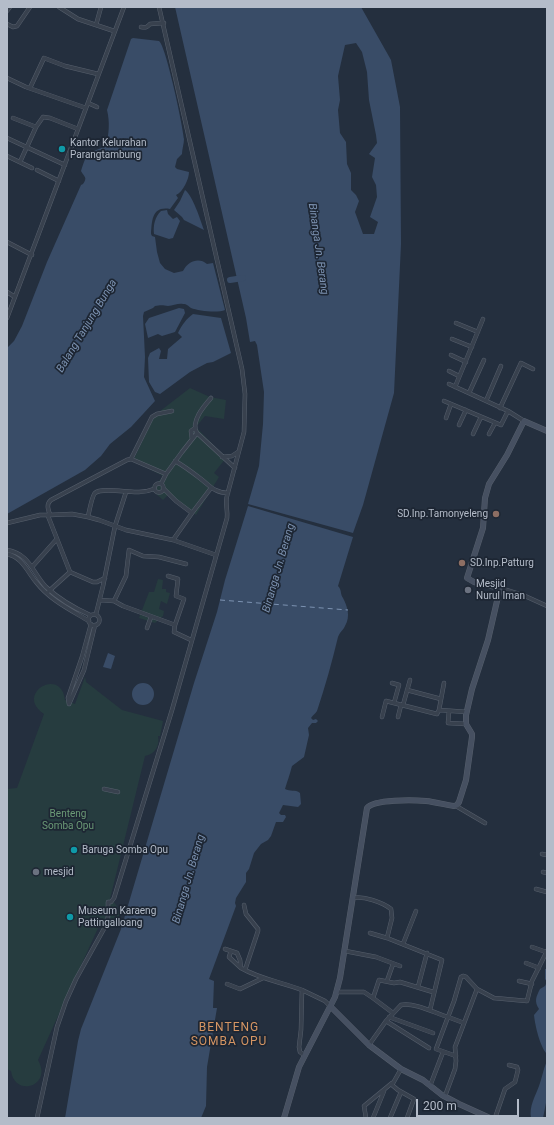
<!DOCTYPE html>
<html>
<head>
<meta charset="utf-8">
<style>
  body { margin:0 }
  #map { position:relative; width:554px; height:1125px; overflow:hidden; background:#242f3e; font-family:Roboto,sans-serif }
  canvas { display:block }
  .frame { position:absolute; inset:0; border:8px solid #b4bcc9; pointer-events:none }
  .scale { position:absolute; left:416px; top:1099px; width:103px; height:18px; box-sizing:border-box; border:2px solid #b4bcc9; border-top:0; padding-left:5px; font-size:12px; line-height:14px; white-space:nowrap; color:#b4bcc9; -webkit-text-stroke:3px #1d2633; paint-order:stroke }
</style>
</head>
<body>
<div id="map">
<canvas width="554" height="1125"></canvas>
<div class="frame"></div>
<div class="scale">200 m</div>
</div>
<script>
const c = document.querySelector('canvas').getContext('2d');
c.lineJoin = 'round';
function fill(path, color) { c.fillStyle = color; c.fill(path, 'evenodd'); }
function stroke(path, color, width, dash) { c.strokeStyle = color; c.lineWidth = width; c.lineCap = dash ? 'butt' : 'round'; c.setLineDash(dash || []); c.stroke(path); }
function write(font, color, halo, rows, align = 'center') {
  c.font = font + ' Roboto,sans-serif'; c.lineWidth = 3.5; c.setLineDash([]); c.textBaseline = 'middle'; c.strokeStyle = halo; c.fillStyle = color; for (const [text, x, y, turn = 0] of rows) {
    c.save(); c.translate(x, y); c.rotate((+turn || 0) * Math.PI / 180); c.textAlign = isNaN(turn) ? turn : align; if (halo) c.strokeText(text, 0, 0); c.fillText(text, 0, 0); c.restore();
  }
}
fill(new Path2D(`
  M190,388L210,397L226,400L224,419L205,416L196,427L226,458L214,473L219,477L196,515L169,494L163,500L154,492L152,486L158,482L163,476L133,461L155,415Z
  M158,579L163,580L162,589H166V592L170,593L167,604L161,601L159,609L164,611L163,616L155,623L139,618L149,592H154Z
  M85,677L86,682L122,710L163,721L160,736H158C160,746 155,754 145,756L110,899C127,911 119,932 98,928L38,1060C53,1086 15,1098 11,1071L7,1069V789L17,788L44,714C14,694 61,666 65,700L75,704Z`), '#263c3f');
fill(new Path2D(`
  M175,7H361L391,60L400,107L401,244L394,393L363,505L353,533L248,504L259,466L263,424L264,392L257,345L255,341L250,342L246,318ZM356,43L362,52L367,72L369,100L376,135L377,143L369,154L375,158L372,177L376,185L377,197L370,217L378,222L374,234H363L355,212L359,201L356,195L351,190V173L347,164L346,142L340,133L338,110L340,100L338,76L345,45Z
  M133,38L159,41C166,46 183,126 184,139C184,144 182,149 182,154L177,159L175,167L177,169L189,172C189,179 183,192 176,195L178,198L170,209C152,206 152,220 151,234L152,236L155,237L157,252L160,263L165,269L174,273L183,271C188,261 199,257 207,264L213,263L225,310C218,313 198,311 191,308C188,306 187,304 183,304C178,303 173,306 168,306C163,305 160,305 155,306L153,308L144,312L143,316L145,357L144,377L155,401L131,427L110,444L101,456L85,470L7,514V348L14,341L22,326L47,262L81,185L83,184C88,177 84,177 81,171C88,149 88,154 106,146C109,134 110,122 107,110L131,39Z
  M185,190C193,196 200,219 204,230L184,220L182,217L174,210L180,201Z
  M167,210L168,214L173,219L177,217L180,221L173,238L169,239L154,234C153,225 155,217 161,211Z
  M179,308L184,309L185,313L175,332L162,336L158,334L148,338L145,324L149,318Z
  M193,314L221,318L231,353L213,362L207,363L190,372L160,394L155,392L149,382L148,358L150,353L159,348L161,351L159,359H167L168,349L182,337L178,333C182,325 186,319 193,314Z
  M248,506L353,537L338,586C342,590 340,594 343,598C347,606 351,616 345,626C343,631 341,630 338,637C332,662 325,687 317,711C315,714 313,715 311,718L313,720L316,719L318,721L316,723H312L308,728L309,735L304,757L292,766C290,774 287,782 285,789C290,792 295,789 300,793L301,804L298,807L283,805L279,813L281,815H285L286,817L283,822H276L271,836L268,840L261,844L254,853L249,869L246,873V882L236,898L235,903L236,906L209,979L214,981L213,1008H217L207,1067L206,1106L201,1118H65L78,1041L81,1029L121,929L194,683L217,612L225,580Z
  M108,653L115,656L111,669L103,667Z
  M132 694a11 11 0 1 1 22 0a11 11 0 1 1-22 0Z
  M545,969H547V1054C540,1047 535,1025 534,1015L539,1009C534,1001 536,997 540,989L545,986L547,982L545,979Z
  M547,1061V1098L543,1118H531C529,1106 535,1097 539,1086C542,1078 543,1070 547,1061Z`), '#394c67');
stroke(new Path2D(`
  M230,280L243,278`), '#394c67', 6);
stroke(new Path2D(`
  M220,600L348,610`), '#7c92b1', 1, [5, 4]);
const street = new Path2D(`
  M59,7L78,19L114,31
  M7,11L10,7
  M7,24L13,27L17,26L30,7
  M96,25L101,7
  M141,27C147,28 147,27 150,24L164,23
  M7,78L26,87L86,108
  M30,88L44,58L65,66L98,74
  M88,103L97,107
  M13,118L36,127
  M7,138L65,165
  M7,156L32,168
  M20,162L36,127L43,117L50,118L78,129
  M37,170L59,181
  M7,242L32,255
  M7,292L15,297
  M7,318L124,7
  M456,323L478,332
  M452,339L472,347
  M451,355L466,362
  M449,371L459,376
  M449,384L508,411L524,421
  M455,387L483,319
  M469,393L484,360
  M444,401L501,425L508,411
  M486,401L501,366
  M500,408L521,363L533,369
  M446,418L451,404
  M459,425L466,410
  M197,433C190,422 204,406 211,398
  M473,434L481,417
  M489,434L495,423
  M192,439L191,431L195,428
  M222,457L232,456L238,452
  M131,459L152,417L157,414L172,411
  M175,461C184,466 192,472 201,479C210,486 215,493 228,493
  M154.5 488a4.5 4.5 0 1 1 9 0a4.5 4.5 0 1 1-9 0Z
  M161,484L166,474
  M192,513L211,488
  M88,517L99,520L126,530L173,540L192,513L176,501L163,488
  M7,523L40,515H50C48,509 46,504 51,500L127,460L131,459L166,474L182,452L197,433L235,468
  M173,540L216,555
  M7,550C30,554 32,572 46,587C59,599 74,608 90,615
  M7,554C22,557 27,571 36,582C50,600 69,609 89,621
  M32,567L56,540
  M168,576L178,579L176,596L184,599L175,625
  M105,578L97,582H93L70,572L48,516L50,515L72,514L88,517C89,512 92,496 95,493C102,487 129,493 139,492C144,492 149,491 154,489
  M500,588L525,596L547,606
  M49,591L70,572
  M100,600L114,601L123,606L175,625L174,632L191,640
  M114,601L126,576L129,550L143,556L159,557L186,564
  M96,614L103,586L115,526L126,492
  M88.5 620a5.5 5.5 0 1 1 11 0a5.5 5.5 0 1 1-11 0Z
  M147,628L151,617
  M392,683L399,685L394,703
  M407,690L441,699
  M69,704L84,670L95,625
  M69,704L68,698L82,657L91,624
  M403,705L410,680
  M439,710L444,683
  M449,711L448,723L466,724
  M382,717L386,701L437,714L439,710L467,712
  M398,717L401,705
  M104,789L118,792
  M456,806L485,823
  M542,854L547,855
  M543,872L547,873
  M536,889L547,892
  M353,898C364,896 382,902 391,909L392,918L387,938
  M244,905L246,914L258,929V931L245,970
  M370,933L387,938L442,960L430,1010
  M403,944L416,911
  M532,947L546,952
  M225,949L237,953L240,960L241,968C260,979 281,982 302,990L301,1030L299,1047L300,1052L304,1055
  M231,951L229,957L241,968
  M345,951L376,957L400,966
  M526,963L539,968
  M387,981L393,964
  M519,981L532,984
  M227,984L240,989L263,978
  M418,987L427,953
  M477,989L494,998L527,1001L532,981L547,951
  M302,990L325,1001L330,1006
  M337,992H364L373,998
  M393,1013L373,998L379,980L394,983L400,982L433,992
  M389,1017L433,1033
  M386,1021L429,1048
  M369,1045L386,1021L401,1005C414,1002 435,1013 448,1017L454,1001L461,977L463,976L466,977L477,989L455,1047L456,1061L455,1069L445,1096
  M456,1056L436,1049L448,1017L464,1023
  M401,1069L392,1085L398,1090L414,1099L407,1118
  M430,1086L443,1052
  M37,1118L57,1027L66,1001L76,979L105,927L108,917V902H111L114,898L172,710L227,518C228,511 225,504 227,496L244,432L245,394L242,369L159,7
  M366,1118L364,1106L392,1083
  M373,1118L384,1091
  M390,1118L401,1092
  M495,1118L505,1089L515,1082L518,1070L517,1067L509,1065`);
const secondary = new Path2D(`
  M330,1006L369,1045L401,1069L423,1080L442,1095L459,1104L490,1118
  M284,1118L299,1067L335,997L340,978L367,808C374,799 414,800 426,801C436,802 445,805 454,806L457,805L459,802L466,780L472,737V734L466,724V715L472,689L488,640L500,588L474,582L467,578L483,528L485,498L489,484L507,455L524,421L547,431`);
stroke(street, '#565f6c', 4.5);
stroke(secondary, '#565f6c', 6);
stroke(street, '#38414e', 3.5);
stroke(secondary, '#465061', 5);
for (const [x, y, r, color] of [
  [62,149,4,"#0f9aa8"],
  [496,514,4,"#8d6e63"],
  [462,563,4,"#8d6e63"],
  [468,590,4,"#6b7280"],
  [74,850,4,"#0f9aa8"],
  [36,872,4,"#6b7280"],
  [70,917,4,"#0f9aa8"]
]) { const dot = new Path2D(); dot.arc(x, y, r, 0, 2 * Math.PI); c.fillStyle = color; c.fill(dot); stroke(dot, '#1d2633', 1.5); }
write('10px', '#b4bcc9', '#1d2633', [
  ["Kantor Kelurahan",70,143],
  ["Parangtambung",70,155],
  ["SD.Inp.Tamonyeleng",488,514,"right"],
  ["SD.Inp.Patturg",470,563],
  ["Mesjid",476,584],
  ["Nurul Iman",476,596],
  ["Baruga Somba Opu",82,850],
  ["mesjid",44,872],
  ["Museum Karaeng",78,911],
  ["Pattingalloang",78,923]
], 'left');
write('10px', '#6b9a76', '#1d2633', [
  ["Benteng",68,814],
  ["Somba Opu",68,826]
]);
write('italic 11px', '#7c92b1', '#1d2633', [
  ["Binanga Jn. Berang",318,249,82],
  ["Balang Tanjung Bunga",87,326,-59],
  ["Binanga Jn. Berang",279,568,-74],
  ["Binanga Jn. Berang",189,879,-74]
]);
c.letterSpacing = '1px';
write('12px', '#d59563', '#1d2633', [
  ["BENTENG",229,1028],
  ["SOMBA OPU",229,1042]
]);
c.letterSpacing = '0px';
</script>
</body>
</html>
